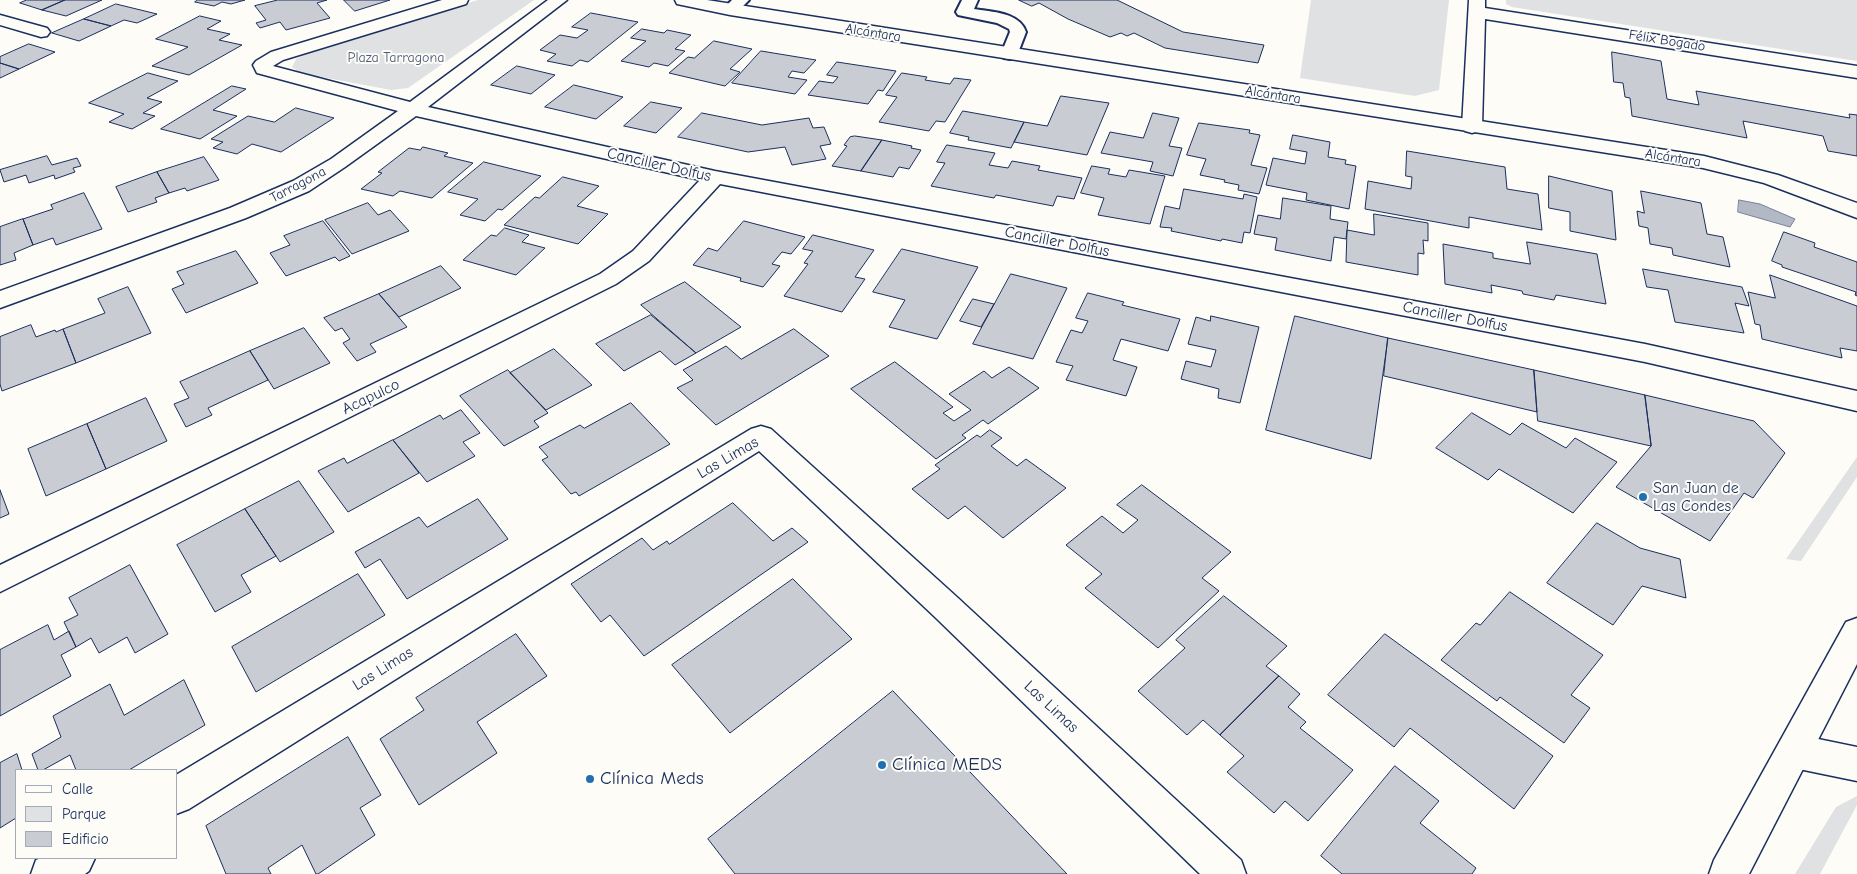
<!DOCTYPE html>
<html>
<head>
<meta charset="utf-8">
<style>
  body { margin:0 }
  #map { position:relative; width:1857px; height:874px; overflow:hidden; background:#fdfcf7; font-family:"Comic Neue",sans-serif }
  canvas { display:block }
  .legend { position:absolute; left:15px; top:769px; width:162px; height:90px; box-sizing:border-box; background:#fdfcf7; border:1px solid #a3aaba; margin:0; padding:6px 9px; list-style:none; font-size:15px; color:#1b2f5e }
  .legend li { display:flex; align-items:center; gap:10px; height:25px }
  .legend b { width:25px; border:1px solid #a3aaba }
</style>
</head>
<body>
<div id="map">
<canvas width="1857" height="874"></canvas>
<ul class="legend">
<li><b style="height:6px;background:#fdfcf7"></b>Calle</li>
<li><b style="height:14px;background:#e0e1e3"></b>Parque</li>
<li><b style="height:14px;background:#c9ccd3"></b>Edificio</li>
</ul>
</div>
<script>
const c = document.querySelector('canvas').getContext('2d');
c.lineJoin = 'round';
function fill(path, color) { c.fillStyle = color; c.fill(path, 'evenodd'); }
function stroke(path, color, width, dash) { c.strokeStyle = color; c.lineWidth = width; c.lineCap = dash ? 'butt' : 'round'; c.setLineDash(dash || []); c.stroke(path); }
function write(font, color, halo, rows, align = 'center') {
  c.font = font + ' "Comic Neue",sans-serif'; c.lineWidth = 4; c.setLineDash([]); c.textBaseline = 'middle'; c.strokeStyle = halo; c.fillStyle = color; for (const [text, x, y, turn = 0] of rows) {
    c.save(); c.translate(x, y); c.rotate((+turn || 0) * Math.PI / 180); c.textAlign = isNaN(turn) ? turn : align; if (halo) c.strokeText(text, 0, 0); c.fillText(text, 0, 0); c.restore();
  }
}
fill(new Path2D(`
  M478,0H534L408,88L391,90L300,73L292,67L296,59L314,50Z
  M1311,0H1449L1439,90L1415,96L1300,78Z
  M1506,0H1857V61L1512,7L1506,4Z
  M1857,457V477L1801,561L1786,559Z
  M1857,796V805L1820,874H1795L1836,807Z`), '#e0e1e3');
const water = new Path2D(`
  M1739,200L1760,204L1795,219L1790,227L1738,212Z`);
fill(water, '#b3b8c5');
stroke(water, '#76819c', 1);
const building = new Path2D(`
  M27,0H65L42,10L20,3Z
  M65,0H102L66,16L42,10Z
  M198,0H245L231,4L222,2L214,6L195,2Z
  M278,0H327L317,3L330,18L286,30L280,22L260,28L256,23L266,20L255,6Z
  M344,0H390L355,11Z
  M1019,0H1117L1183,32L1264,45L1258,63L1165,48L1134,33L1127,36L1121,33L1110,37L1068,19L1039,3L1032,6Z
  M116,4L157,14L137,23L124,20L111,26L84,19Z
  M591,13L638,22L588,62L580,60L572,66L547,61L556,54L540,50L560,35L577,38L588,30L572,27Z
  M200,16L221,21L207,29L230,34L219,40L242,45L189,75L152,66L188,47L156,39Z
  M84,19L111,26L79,41L52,33Z
  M642,29L664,33L667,30L691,35L675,49L685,51L668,66L654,63L649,67L621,61L646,41L631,38Z
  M714,41L752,49L730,69L740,72L725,86L669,73L688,57L694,58Z
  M29,44L55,52L19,69L0,63V57Z
  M761,51L816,60L804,73L792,71L788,77L807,80L795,94L732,83Z
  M1612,52L1661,61L1667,99L1699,105L1696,91L1850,118L1849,114L1857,115V156L1828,151L1823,136L1743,121L1747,138L1632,116L1630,98L1625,97L1623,83L1614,82Z
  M837,62L896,71L883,91L878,90L868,104L808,95L819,81L833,83L838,77L827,75Z
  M0,63L19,69L0,78Z
  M517,66L555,75L531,94L491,85Z
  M148,73L178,81L147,98L162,102L143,113L155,116L132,129L109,122L124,114L89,103Z
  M902,73L927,77L925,80L950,84L954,78L971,80L945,122L936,121L929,131L879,122L897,97L886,95Z
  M574,85L623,97L596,119L545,107Z
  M232,86L246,89L213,110L237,116L200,139L161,129Z
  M1061,96L1109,103L1087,155L1014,142L1024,122L1047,126Z
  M651,102L682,108L656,133L624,126Z
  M296,108L334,118L281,152L252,144L237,154L213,148L223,142L211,139L248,116L274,122Z
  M963,111L1024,122L1011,148L968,140L969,137L950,133Z
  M702,113L762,125L809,118L813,128L824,127L831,144L820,146L826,159L792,165L785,147L748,152L678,137Z
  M1153,113L1179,118L1169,146L1182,148L1173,176L1150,171L1153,162L1101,153L1110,132L1143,138Z
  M1199,123L1250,130L1249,133L1260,135L1251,165L1267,168L1259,194L1238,190L1239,185L1224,182L1225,180L1200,175L1206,159L1187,155Z
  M1293,135L1330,142L1328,157L1346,160L1345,164L1356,166L1349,209L1306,200L1307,193L1266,185L1273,158L1305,164L1307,152L1290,149Z
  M855,136L882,140L861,171L832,166L847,146L844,145L850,137Z
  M882,140L912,146L911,148L921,150L909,169L899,167L893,177L861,171Z
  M947,145L995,153L989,165L1008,168L1012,161L1040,166L1038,170L1082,178L1074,199L1057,196L1053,206L996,195L994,198L931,186L945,163L937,162Z
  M423,147L448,153L444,156L473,163L432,198L400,191L393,196L361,189L382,173L378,172L409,148L420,150Z
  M1407,151L1505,167L1507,189L1538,194L1542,230L1469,217V228L1365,209L1368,181L1411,189L1412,177L1406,176Z
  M47,156L52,165L77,158L81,166L73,168L75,172L55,179L54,175L29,183L26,175L4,182L0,170Z
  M204,157L219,180L187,191L185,188L169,193L157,172Z
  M484,162L541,176L502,210L498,209L485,221L460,215L478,199L448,192Z
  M1092,166L1110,169L1108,174L1126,177L1129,170L1165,176L1150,224L1098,215L1104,198L1081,193Z
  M157,172L169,193L155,198L157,202L128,212L116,187Z
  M1549,176L1612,191L1616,240L1570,231V212L1549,208Z
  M563,177L599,186L577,206L608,214L578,244L504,225L535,197L539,198Z
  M1184,189L1243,199L1244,194L1257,197L1250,233L1244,232L1242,243L1222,239L1221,241L1171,231L1172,228L1160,227L1165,206L1179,209Z
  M1641,191L1701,203L1707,234L1723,237L1730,267L1673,255L1672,248L1650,244L1648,228L1639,226L1637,211L1644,213Z
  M84,193L102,229L56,245L53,238L33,245L23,219L53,209L51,205Z
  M1283,198L1331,206L1330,219L1348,222L1346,239L1334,237L1331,261L1275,250L1277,238L1254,234L1258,215L1280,219Z
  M368,203L378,215L390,210L409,231L352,254L325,220Z
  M1374,214L1428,223V241L1423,240L1424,254L1418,253V275L1346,262L1347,230L1374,235Z
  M23,219L33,245L14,253L16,260L0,265V227Z
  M323,221L350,256L339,261L335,257L286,276L270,253L290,245L284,236Z
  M744,221L805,237L791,254L782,252L772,264L780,266L763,287L740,281L741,278L693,265L708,248L717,251Z
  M505,228L529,235L522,242L545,248L516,275L463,260L491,235L496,236Z
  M1784,232L1815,243L1814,247L1857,262V296L1855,295L1856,292L1782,267V265L1772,261Z
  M813,235L874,250L855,277L865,279L842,312L784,296L808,264L804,263L813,251L803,249Z
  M1527,242L1597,254L1606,304L1556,295L1554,300L1523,294L1522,291L1491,285L1492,293L1445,284L1443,244L1493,253V258L1530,264Z
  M902,249L978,267L937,339L889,327L905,300L873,292Z
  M236,251L258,283L186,313L172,289L184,284L177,272Z
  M441,266L461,288L399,317L379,294Z
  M1643,269L1742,287L1749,306L1735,303L1744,333L1675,322L1668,290L1647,287Z
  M1011,274L1067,288L1033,359L973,344Z
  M1770,275L1857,306V351L1840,348L1842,358L1762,339L1760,325L1755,324L1748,292L1775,298Z
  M685,282L741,327L696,353L641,305Z
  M128,287L151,333L76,363L63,329L105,313L98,299Z
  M1088,293L1124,302L1122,305L1180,319L1168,351L1121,339L1113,360L1137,367L1126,396L1066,380L1073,366L1056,362L1071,330L1082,333L1088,321L1076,318Z
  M379,294L407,327L370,344L376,352L357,361L343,343L350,339L342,328L335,331L324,318Z
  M973,299L994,304L981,327L960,321Z
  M651,315L696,353L675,365L660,351L624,371L596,344Z
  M1211,316L1259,327L1240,403L1218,398L1219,389L1181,379L1186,361L1211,367L1216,350L1188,344L1196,317L1210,321Z
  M1295,316L1388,338L1371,459L1266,430Z
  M31,325L36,337L55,330L56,332L63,329L76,363L2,391L0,384V337Z
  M304,328L330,363L274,389L250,351Z
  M794,329L829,356L716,425L677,388L693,380L683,370L726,346L741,359Z
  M1388,338L1534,370L1537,412L1384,376Z
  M554,349L592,385L546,410L510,373Z
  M250,351L268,380L208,408L212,415L186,427L174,404L189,398L180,382Z
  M895,362L953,407L943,413L954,421L971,410L949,394L984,371L992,378L1009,367L1039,388L988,424L983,420L962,435L966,438L936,459L851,389Z
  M508,370L548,413L534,421L539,427L504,446L460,396Z
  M1534,370L1645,395L1651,446L1538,421Z
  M1645,395L1754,421L1785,453L1753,498L1744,493L1710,541L1616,487L1651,446Z
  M146,398L167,441L106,469L87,424Z
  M631,403L670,444L579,496L576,492L571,494L542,460L548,457L539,447L580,425L584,428Z
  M461,410L480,433L463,442L475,456L427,482L393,440L440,415L443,419Z
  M1472,413L1510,435L1522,423L1566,448L1575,438L1617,462L1573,513L1499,469L1488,480L1436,448Z
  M87,424L106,469L46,496L28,449Z
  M990,430L1002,438L991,446L1017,466L1026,459L1066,488L1003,538L965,506L948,519L912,489L940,469L935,465L977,435L980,437Z
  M393,440L419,473L348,512L318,471L344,458L347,463Z
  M299,481L334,532L280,562L245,509Z
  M1142,485L1231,552L1202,578L1219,591L1158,648L1085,588L1102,574L1066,545L1102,516L1123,533L1138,520L1117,505Z
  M0,490L9,514L0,518Z
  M478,499L508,539L407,599L380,559L365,568L355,552L419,517L427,527Z
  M733,503L773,541L792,528L808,542L644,656L610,615L601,622L571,584L642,538L653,550L667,541L669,544Z
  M245,509L276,556L241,575L251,592L215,612L177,545Z
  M1597,523L1640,548L1680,559L1686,598L1642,586L1613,625L1547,583Z
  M130,565L168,634L135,653L127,637L99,653L91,638L76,647L64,622L78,615L69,598Z
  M358,574L385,615L256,692L232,647Z
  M793,579L852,639L730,733L672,665Z
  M1510,592L1603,655L1571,695L1590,708L1564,743L1500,697L1497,701L1441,660L1476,623L1480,625Z
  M1224,596L1287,646L1266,666L1279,676L1220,735L1203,720L1187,735L1138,691L1185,648L1176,640Z
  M48,625L54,640L69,631L76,647L61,655L71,676L0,716V650Z
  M516,634L547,676L477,722L497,753L419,805L380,739L424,710L416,698Z
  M1385,634L1553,756L1514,809L1410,728L1394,747L1328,695Z
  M1279,676L1300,694L1288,707L1306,722L1300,728L1353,770L1308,821L1285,801L1274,813L1227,772L1244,756L1220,735Z
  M184,680L205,725L129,770H76L70,755L43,770H38L32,754L61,737L53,716L110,684L124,715Z
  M893,691L1067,874H735L708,839Z
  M348,737L381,795L360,808L375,835L318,874H316L302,845L268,868L271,874H226L206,826Z
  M17,754L22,770H16V818L0,828V763Z
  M1395,766L1439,801L1420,823L1476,868L1472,874H1342L1321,856Z`);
fill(building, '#c9ccd3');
stroke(building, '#1b2f5e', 1);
const service = new Path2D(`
  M732,0H749L736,13H724L722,10Z
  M962,0H978L974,9C991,12 1020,12 1026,32L1016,58L1010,59L1004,58L1001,54L1010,32L1009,29L997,23L958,15L956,12Z`);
const minor = new Path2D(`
  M442,0H468L466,4L283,60L273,66L410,102L548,0H567L428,107L715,171L1645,344L1857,391V411L1645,362L720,184L649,261L616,284L0,592V565L600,274L633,251L700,180L416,116L345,167L309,191L246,218L0,308V291L230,208L293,181L331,159L398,111L257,73L253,65L256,61L271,52Z
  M1469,0H1485V8L1857,66V78L1485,19L1482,127L1479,131L1472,133L1465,131L1462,127Z
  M0,15L47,28L50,32L47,36L41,37L0,25Z
  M761,426L771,429L958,598L1241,860L1246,874H1200L936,618L759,451L189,809L176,814V775L751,429Z
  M1794,734L1857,747V781L1794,768L1782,763L1776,751L1782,739Z
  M41,858H95L89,871L85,874H31L36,860Z`);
const tertiary = new Path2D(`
  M675,0H707L1704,156L1778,175L1857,203V218L1764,183L1703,168L730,15L677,4Z`);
const secondary = new Path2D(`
  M1857,618V664L1749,874H1709L1714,860L1846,622Z`);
stroke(service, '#1b2f5e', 4);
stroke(minor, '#1b2f5e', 3);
stroke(tertiary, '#1b2f5e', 3);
stroke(secondary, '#1b2f5e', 3);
fill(service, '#fdfcf7');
fill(minor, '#fdfcf7');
fill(tertiary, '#fdfcf7');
fill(secondary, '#fdfcf7');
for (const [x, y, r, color] of [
  [1643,497,5,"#1f6fb2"],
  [882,765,5,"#1f6fb2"],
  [590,779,5,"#1f6fb2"]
]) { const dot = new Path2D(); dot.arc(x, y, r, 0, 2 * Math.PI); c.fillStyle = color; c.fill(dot); stroke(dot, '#fdfcf7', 2); }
write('14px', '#1b2f5e', '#fdfcf7', [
  ["Alcántara",873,33,9],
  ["Félix Bogado",1667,41,9],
  ["Alcántara",1273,95,9],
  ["Alcántara",1673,158,9],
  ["Tarragona",298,185,-28]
]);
write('14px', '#4c5c7f', '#fdfcf7', [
  ["Plaza Tarragona",396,58]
]);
write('16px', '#1b2f5e', '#fdfcf7', [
  ["Canciller Dolfus",659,165,13],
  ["Canciller Dolfus",1057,242,11],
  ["Canciller Dolfus",1455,317,11],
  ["Acapulco",371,397,-26],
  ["Las Limas",728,458,-30],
  ["Las Limas",383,669,-32],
  ["Las Limas",1051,707,43]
]);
write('16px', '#1b2f5e', '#fdfcf7', [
  ["San Juan de",1653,488],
  ["Las Condes",1653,506]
], 'left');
write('19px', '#1b2f5e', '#fdfcf7', [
  ["Clínica MEDS",892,765],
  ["Clínica Meds",600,779]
], 'left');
</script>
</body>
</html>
